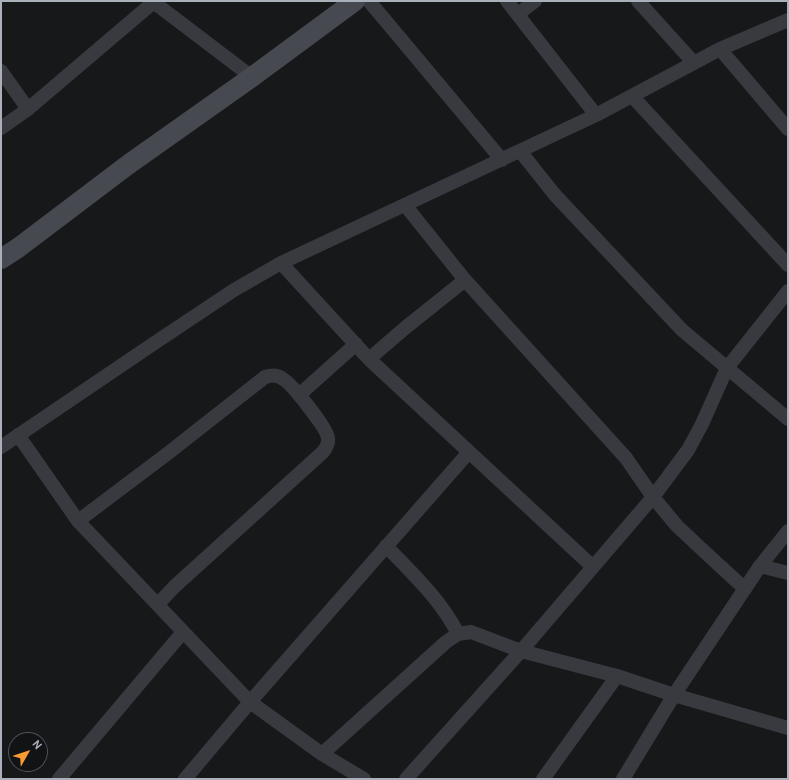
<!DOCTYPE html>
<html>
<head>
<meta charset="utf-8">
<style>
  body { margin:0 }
  #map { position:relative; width:789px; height:780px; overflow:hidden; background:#17181a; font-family:Overpass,sans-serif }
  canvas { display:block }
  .frame { position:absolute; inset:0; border:2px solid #a9b0ba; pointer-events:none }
  .north { position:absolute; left:8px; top:732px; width:40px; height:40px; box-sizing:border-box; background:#121315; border:1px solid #4e5257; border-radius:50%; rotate:51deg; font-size:11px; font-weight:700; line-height:16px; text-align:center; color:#a9b0ba }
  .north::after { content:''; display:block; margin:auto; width:14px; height:18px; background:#f89c31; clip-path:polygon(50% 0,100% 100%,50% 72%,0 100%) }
</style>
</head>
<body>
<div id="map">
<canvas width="789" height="780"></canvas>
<div class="frame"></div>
<div class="north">N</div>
</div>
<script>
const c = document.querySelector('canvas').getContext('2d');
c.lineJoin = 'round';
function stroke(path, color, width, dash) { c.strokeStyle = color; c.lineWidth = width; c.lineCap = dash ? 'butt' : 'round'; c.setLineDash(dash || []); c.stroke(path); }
stroke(new Path2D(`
  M152,1L252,77
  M369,1L436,81L502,160
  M507,1L596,115
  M638,1L694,63
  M518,14L535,1
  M720,49L788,129
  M1,71L28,109
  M632,96L788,265
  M1,128L28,109L155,1
  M520,151L555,195L682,330L788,419
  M405,205L465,280L626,458L653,497L677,526L707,554L745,589
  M281,263L369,359L593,567
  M369,359L405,328L465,280
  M299,395L356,344
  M18,435L78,521L250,702L322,754L364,779
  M1,447L153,344L234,290L281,263L596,115L720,49L788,20
  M78,521L167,454L265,377C271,375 278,375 283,379C292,384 327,428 328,438C329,443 326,448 323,452L174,587L158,604
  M386,546C412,573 441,600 458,634
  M760,566L788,573
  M322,754L446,642L458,634L471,632L521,651L617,676L674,695L788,728
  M59,779L183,632
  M185,779L250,702L469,452
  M406,779L521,651L653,497L688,450L702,424L727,368L788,291
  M543,779L617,676
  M623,779L674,695L760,566L788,531`), '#383a3f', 14);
stroke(new Path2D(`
  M1,259L18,248L129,164L252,77L355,1`), '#46494f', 20);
</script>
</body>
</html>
